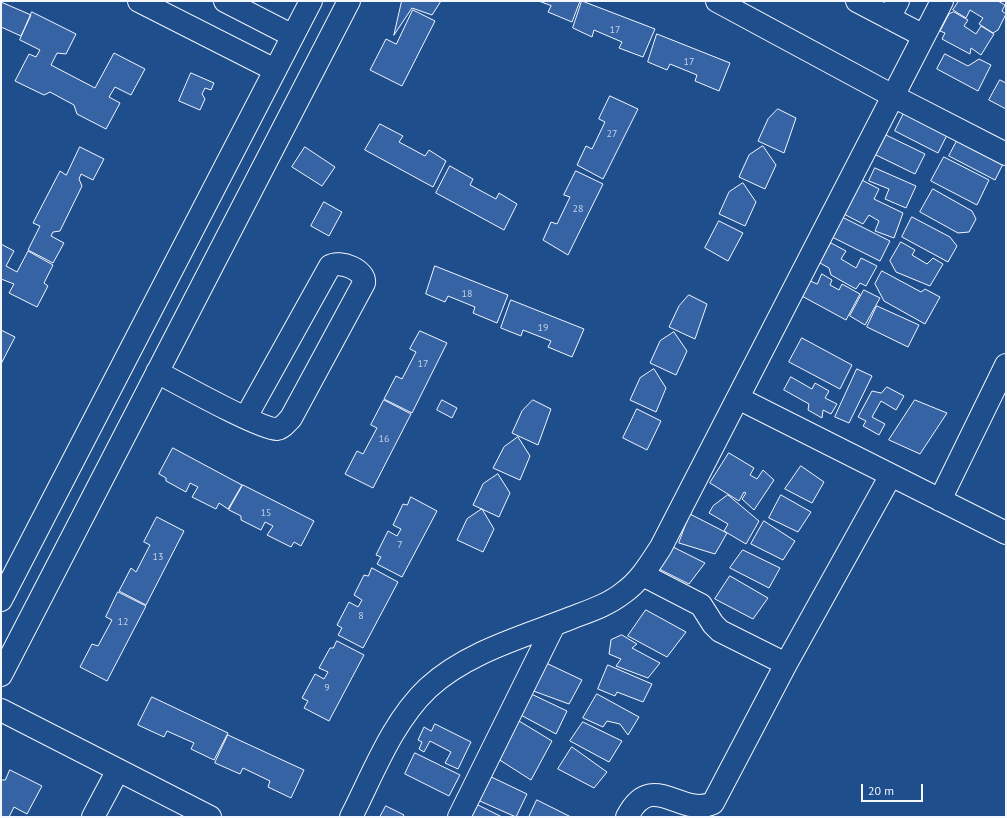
<!DOCTYPE html>
<html>
<head>
<meta charset="utf-8">
<style>
  body { margin:0 }
  #map { position:relative; width:1007px; height:818px; overflow:hidden; background:#1f4e8c; font-family:"PT Sans",sans-serif }
  canvas { display:block }
  .frame { position:absolute; inset:0; border:2px solid #f2f6ff; pointer-events:none }
  .scale { position:absolute; left:861px; top:784px; width:62px; height:18px; box-sizing:border-box; border:2px solid #f2f6ff; border-top:0; padding-left:5px; font-size:12px; line-height:14px; white-space:nowrap; color:#f2f6ff; -webkit-text-stroke:3px #1f4e8c; paint-order:stroke }
</style>
</head>
<body>
<div id="map">
<canvas width="1007" height="818"></canvas>
<div class="frame"></div>
<div class="scale">20 m</div>
</div>
<script>
const c = document.querySelector('canvas').getContext('2d');
c.lineJoin = 'round';
function fill(path, color) { c.fillStyle = color; c.fill(path, 'evenodd'); }
function stroke(path, color, width, dash) { c.strokeStyle = color; c.lineWidth = width; c.lineCap = dash ? 'butt' : 'round'; c.setLineDash(dash || []); c.stroke(path); }
function write(font, color, halo, rows, align = 'center') {
  c.font = font + ' "PT Sans",sans-serif'; c.lineWidth = 3; c.setLineDash([]); c.textBaseline = 'middle'; c.strokeStyle = halo; c.fillStyle = color; for (const [text, x, y, turn = 0] of rows) {
    c.save(); c.translate(x, y); c.rotate((+turn || 0) * Math.PI / 180); c.textAlign = isNaN(turn) ? turn : align; if (halo) c.strokeText(text, 0, 0); c.fillText(text, 0, 0); c.restore();
  }
}
const building = new Path2D(`
  M402,1H441L432,15L412,8L394,35Z
  M539,1H580L572,22L548,12L551,6Z
  M582,1L655,29L643,57L619,48L622,42L594,30L592,37L573,28Z
  M959,1H998L1005,5L1002,11L1006,14L998,30L993,33L979,24L983,18L970,10L966,18L953,10Z
  M1,2L31,15L21,36L1,27Z
  M413,10L435,21L402,86L370,70L386,39L396,44Z
  M32,12L76,34L66,54L57,53L51,65L95,88L114,53L145,69L131,95L115,87L109,97L120,103L106,129L77,114L74,105L50,92L44,95L15,81L29,54L36,57L40,50L20,40Z
  M954,12L968,20L964,26L976,34L981,26L994,34L981,55L971,48L970,54L942,39L945,33L940,31L949,14Z
  M657,34L730,63L719,91L695,81L697,75L670,64L667,70L648,62Z
  M945,54L968,66L979,59L991,65L978,91L937,69Z
  M191,73L214,83L211,90L205,88L202,94L205,99L200,110L179,101Z
  M1000,80L1006,83V109L989,100Z
  M610,96L638,109L603,179L577,165L586,146L592,149L605,122L599,119Z
  M778,109L796,118L784,153L758,141L768,119Z
  M904,113L947,135L938,153L895,131Z
  M380,124L403,136L399,142L425,156L429,150L446,161L433,187L365,150Z
  M886,135L925,154L915,174L876,155Z
  M958,139L1004,162L995,180L949,156Z
  M763,146L776,165L765,189L739,177L749,155Z
  M80,147L104,159L93,180L81,174L79,179L82,186L60,231L53,232L51,236L64,243L53,263L28,250L40,226L33,223L60,171L66,175Z
  M305,147L335,167L322,186L292,167Z
  M944,157L989,180L977,205L931,181Z
  M450,166L473,179L470,185L496,199L499,193L517,204L504,230L436,193Z
  M875,168L916,186L906,208L885,199L889,189L869,181Z
  M576,171L603,184L568,255L543,240L551,222L557,224L570,197L564,195Z
  M860,179L879,189L874,199L903,213L894,238L875,231L879,221L869,215L863,224L842,213Z
  M743,183L756,202L745,226L719,214L729,192Z
  M933,189L972,211L976,219L969,232L958,233L920,212Z
  M324,202L342,212L329,236L311,226Z
  M842,217L890,241L880,261L832,237Z
  M912,217L950,237L957,246L948,262L902,237Z
  M719,221L743,233L728,261L705,248Z
  M901,242L915,250L912,255L927,264L933,258L943,264L930,286L896,272L890,261Z
  M831,243L846,251L841,259L856,268L861,258L877,266L866,286L860,283L856,289L831,275L829,268L820,263Z
  M1,244L14,251L6,266L17,272L28,251L53,265L44,283L48,286L37,307L9,293L14,284L1,279Z
  M435,266L508,295L497,323L473,313L475,307L448,296L445,302L426,294Z
  M882,271L921,292L925,289L940,297L925,324L884,301L875,284Z
  M822,274L832,280L830,285L839,290L842,284L860,294L846,320L800,295L808,280L817,284Z
  M864,290L880,298L865,325L850,316Z
  M689,295L707,304L695,339L669,327L679,306Z
  M511,300L584,329L572,357L548,347L551,341L523,330L521,336L501,328Z
  M877,306L919,325L908,347L867,327Z
  M1,330L15,337L1,364Z
  M420,331L447,343L412,413L384,399L396,376L402,379L416,352L410,349Z
  M674,332L687,351L676,375L650,363L660,341Z
  M802,338L852,365L840,389L789,362Z
  M654,369L666,388L656,412L630,400L640,378Z
  M857,369L872,376L849,423L835,417Z
  M791,377L812,389L815,383L829,391L825,398L837,404L831,414L823,410L822,418L808,410L809,404L784,390Z
  M887,387L904,396L896,410L881,401L872,417L885,424L879,435L863,426L866,421L858,417L872,391L881,393Z
  M384,400L411,414L373,488L345,474L357,451L363,454L377,428L371,425Z
  M442,400L457,408L452,418L437,410Z
  M533,400L551,409L538,445L512,433L522,411Z
  M915,400L947,413L920,454L889,440Z
  M637,409L661,421L647,450L623,438Z
  M518,437L530,456L520,480L493,468L504,447Z
  M173,448L242,485L228,509L219,503L216,509L192,497L198,487L190,483L186,492L166,481V478L159,474Z
  M729,453L754,468L750,475L757,479L763,470L774,480L754,510L742,499L746,493L744,492L739,501L710,483Z
  M801,466L824,482L812,503L785,489Z
  M498,474L510,493L499,517L473,505L483,484Z
  M243,485L314,521L301,546L294,542L291,547L267,535L273,526L265,522L261,530L241,520V516L229,510Z
  M728,495L759,521L746,544L724,531L728,524L709,513L713,506Z
  M781,495L811,512L798,532L769,518Z
  M411,497L437,511L402,577L377,564L381,557L376,555L388,531L397,536L401,529L393,525L403,504L407,505Z
  M482,509L494,529L483,552L457,540L467,519Z
  M690,514L727,533L715,554L679,543Z
  M157,517L184,531L146,605L119,591L131,568L136,572L150,545L144,542Z
  M764,521L795,541L783,560L751,544Z
  M673,547L705,563L689,584L657,568Z
  M743,550L780,568L769,588L730,568Z
  M372,568L398,582L363,648L338,635L342,628L337,625L349,602L358,607L362,600L354,595L364,575L368,576Z
  M730,576L768,598L753,619L715,599Z
  M118,592L146,606L107,681L80,667L92,644L98,646L112,620L106,617Z
  M646,610L686,632L667,657L628,636Z
  M622,635L637,644L632,648L660,663L648,678L616,666L621,659L609,654L611,640Z
  M337,641L364,655L329,721L304,708L308,701L302,698L315,674L324,679L328,672L319,668L330,648H333Z
  M544,662L582,680L569,704L528,689Z
  M608,665L652,684L643,702L617,692L615,696L598,689Z
  M527,692L567,711L556,734L517,713Z
  M597,694L639,717L628,735L620,724L607,721L603,727L583,718Z
  M152,697L228,733L214,760L191,749L194,743L167,731L164,737L138,725Z
  M514,718L552,741L531,780L495,757Z
  M583,722L622,741L609,762L570,741Z
  M435,724L471,742L458,769L445,763L451,752L430,741L424,752L419,749L422,742L418,740L424,727L431,731Z
  M228,735L304,770L291,798L268,787L270,781L243,768L240,774L215,763Z
  M572,747L607,772L594,788L558,769Z
  M415,753L460,775L449,796L405,774Z
  M10,770L42,786L27,814L14,807L9,817H1V780H5Z
  M485,774L527,794L516,817L473,798Z
  M537,800L571,817H529Z
  M470,801L502,817H462Z
  M386,806L404,815L403,817H380Z`);
fill(building, '#3563a3');
stroke(building, '#f2f6ff', 1);
const minor = new Path2D(`
  M139,1L275,70
  M225,1L293,36
  M717,1L893,96L1006,154
  M857,1L924,36
  M889,18L898,1
  M157,372C176,382 262,430 277,429C283,428 287,422 291,418L364,283C366,270 340,260 330,266L246,417
  M738,398L1006,533
  M940,500L1006,365
  M643,575L701,605L713,624L720,631L786,664
  M1,600L311,1
  M1,675L349,1
  M1,710L210,817
  M93,817L118,770
  M351,817C373,774 392,722 428,688C467,652 523,637 571,618C589,611 608,605 623,593C640,581 650,564 661,547L942,1
  M459,817L554,625
  M627,817C652,768 680,818 713,803L786,664L891,475`);
stroke(minor, '#f2f6ff', 24);
stroke(minor, '#1f4e8c', 22);
write('10px', '#c3d1e8', null, [
  ["17",615,30],
  ["17",689,62],
  ["27",612,134],
  ["28",578,209],
  ["18",467,294],
  ["19",543,328],
  ["17",423,364],
  ["16",384,439],
  ["15",266,513],
  ["7",400,545],
  ["13",158,557],
  ["8",361,616],
  ["12",123,622],
  ["9",327,688]
]);
</script>
</body>
</html>
